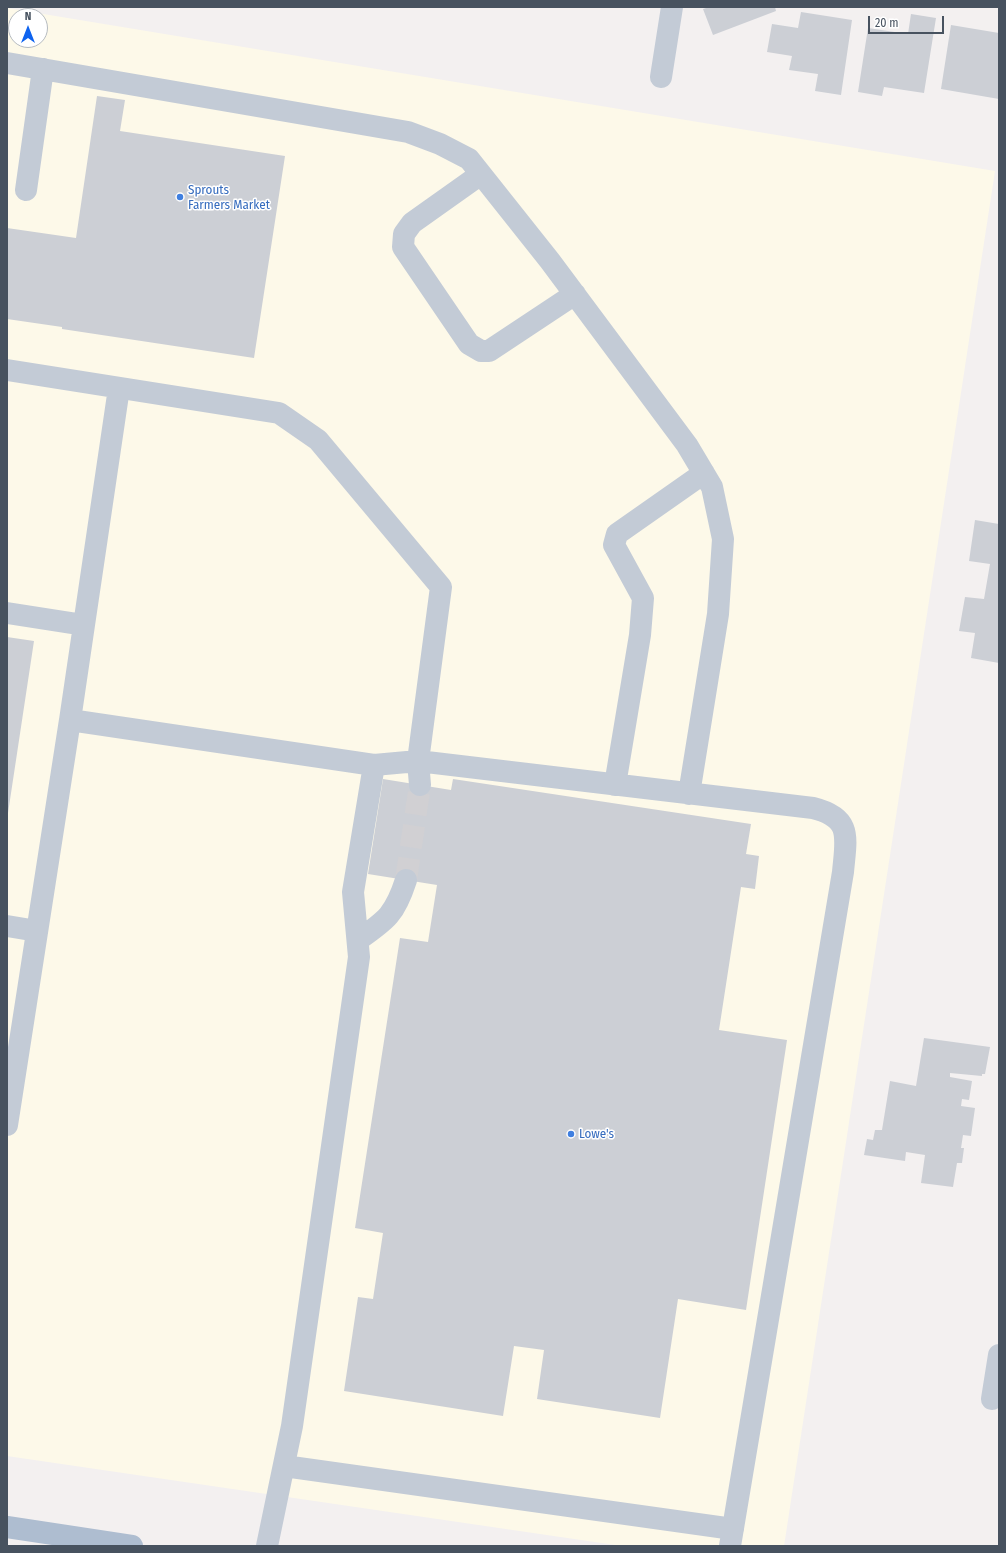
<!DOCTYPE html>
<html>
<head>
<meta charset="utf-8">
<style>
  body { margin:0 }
  #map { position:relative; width:1006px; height:1553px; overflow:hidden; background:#f3f0f0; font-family:"Fira Sans Condensed",sans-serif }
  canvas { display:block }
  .frame { position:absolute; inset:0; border:8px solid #47525f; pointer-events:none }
  .north { position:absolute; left:8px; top:8px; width:40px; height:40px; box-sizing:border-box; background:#fff; border:1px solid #b5babf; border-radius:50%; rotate:0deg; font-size:11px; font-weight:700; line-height:16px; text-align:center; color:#47525f }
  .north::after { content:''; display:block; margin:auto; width:14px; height:18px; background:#0e63ef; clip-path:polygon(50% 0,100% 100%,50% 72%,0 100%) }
  .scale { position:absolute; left:868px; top:16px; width:76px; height:18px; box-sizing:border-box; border:2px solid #47525f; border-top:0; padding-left:5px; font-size:12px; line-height:14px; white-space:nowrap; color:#47525f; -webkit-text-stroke:3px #fff; paint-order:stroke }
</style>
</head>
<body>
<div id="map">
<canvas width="1006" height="1553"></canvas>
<div class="frame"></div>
<div class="north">N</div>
<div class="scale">20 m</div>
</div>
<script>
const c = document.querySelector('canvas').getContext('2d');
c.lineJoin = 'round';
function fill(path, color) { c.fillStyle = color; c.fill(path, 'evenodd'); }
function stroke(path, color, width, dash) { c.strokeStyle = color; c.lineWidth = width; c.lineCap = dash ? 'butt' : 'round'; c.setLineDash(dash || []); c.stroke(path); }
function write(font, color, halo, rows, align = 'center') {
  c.font = font + ' "Fira Sans Condensed",sans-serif'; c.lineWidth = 3; c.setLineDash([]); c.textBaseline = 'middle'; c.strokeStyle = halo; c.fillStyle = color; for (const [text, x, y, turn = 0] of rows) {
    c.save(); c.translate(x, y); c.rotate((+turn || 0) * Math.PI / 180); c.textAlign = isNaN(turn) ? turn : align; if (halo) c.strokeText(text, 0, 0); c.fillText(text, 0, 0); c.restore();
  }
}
fill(new Path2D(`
  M7,8L995,171L784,1546H622L7,1456ZM16,16H40V40H16Z`), '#fdf9e9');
fill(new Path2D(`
  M709,7H775L776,11L713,35L703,9Z
  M801,12L852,20L841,95L815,91L818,74L789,70L792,56L767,52L772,24L798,28Z
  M911,14L936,18L924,93L884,87L882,96L858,92L868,28L908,34Z
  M951,25L999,33V99L941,89Z
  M97,96L125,100L120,131L285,156L254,358L62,329V327L7,319V228L76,238Z
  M975,520L999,524V663L971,658L975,633L959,631L965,597L984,599L990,564L969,561Z
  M7,637L34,641L8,813H7Z
  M383,779L451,790L453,779L751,824L746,854L759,856L755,889L741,887L719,1030L787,1040L746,1310L678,1299L660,1418L537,1399L544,1350L514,1346L503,1416L344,1391L358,1297L373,1299L383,1233L355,1228L400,938L428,942L437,885L368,874Z
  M924,1038L990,1047L985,1074H982V1076L950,1073V1077L972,1081L969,1100L962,1099L961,1106L975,1108L971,1136L963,1135L961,1148H964L962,1163H957L953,1187L921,1183L925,1155L906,1152L905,1161L864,1155L867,1139L873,1140L875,1130H882L890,1081L916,1086Z`), '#cccfd5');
stroke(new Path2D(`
  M406,880L420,785`), '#d1d0d3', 22, [22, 11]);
stroke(new Path2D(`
  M7,63L408,132L440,144L469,159L550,261L687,445L712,487L723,539L718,614L689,794
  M661,77L672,7
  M481,174L412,223L404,234L403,247L469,344L481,351H489L575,294
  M26,190L43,69
  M7,370L279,413L318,440L441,587L418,761L374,765
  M7,613L84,625L119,388
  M70,720L84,625
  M420,785L418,761L813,808C853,818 846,838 843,872L730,1546
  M615,785L640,635L643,598L614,545L617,534L704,473
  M7,926L37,931
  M358,940C387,920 395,914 406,880
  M7,1125L70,720L374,765L353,892L359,957L292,1426L267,1546
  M992,1399L999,1355
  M284,1466L733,1529`), '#c3cbd6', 22);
stroke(new Path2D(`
  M7,1527L132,1546`), '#aebdd0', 22);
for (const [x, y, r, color] of [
  [180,197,4,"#3f7fe0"],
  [571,1134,4,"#3f7fe0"]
]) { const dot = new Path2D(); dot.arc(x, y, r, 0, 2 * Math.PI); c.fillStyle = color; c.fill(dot); stroke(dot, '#fff', 1.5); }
write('13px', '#366cbe', '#fff', [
  ["Sprouts",188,190],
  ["Farmers Market",188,205],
  ["Lowe's",579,1134]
], 'left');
</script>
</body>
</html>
